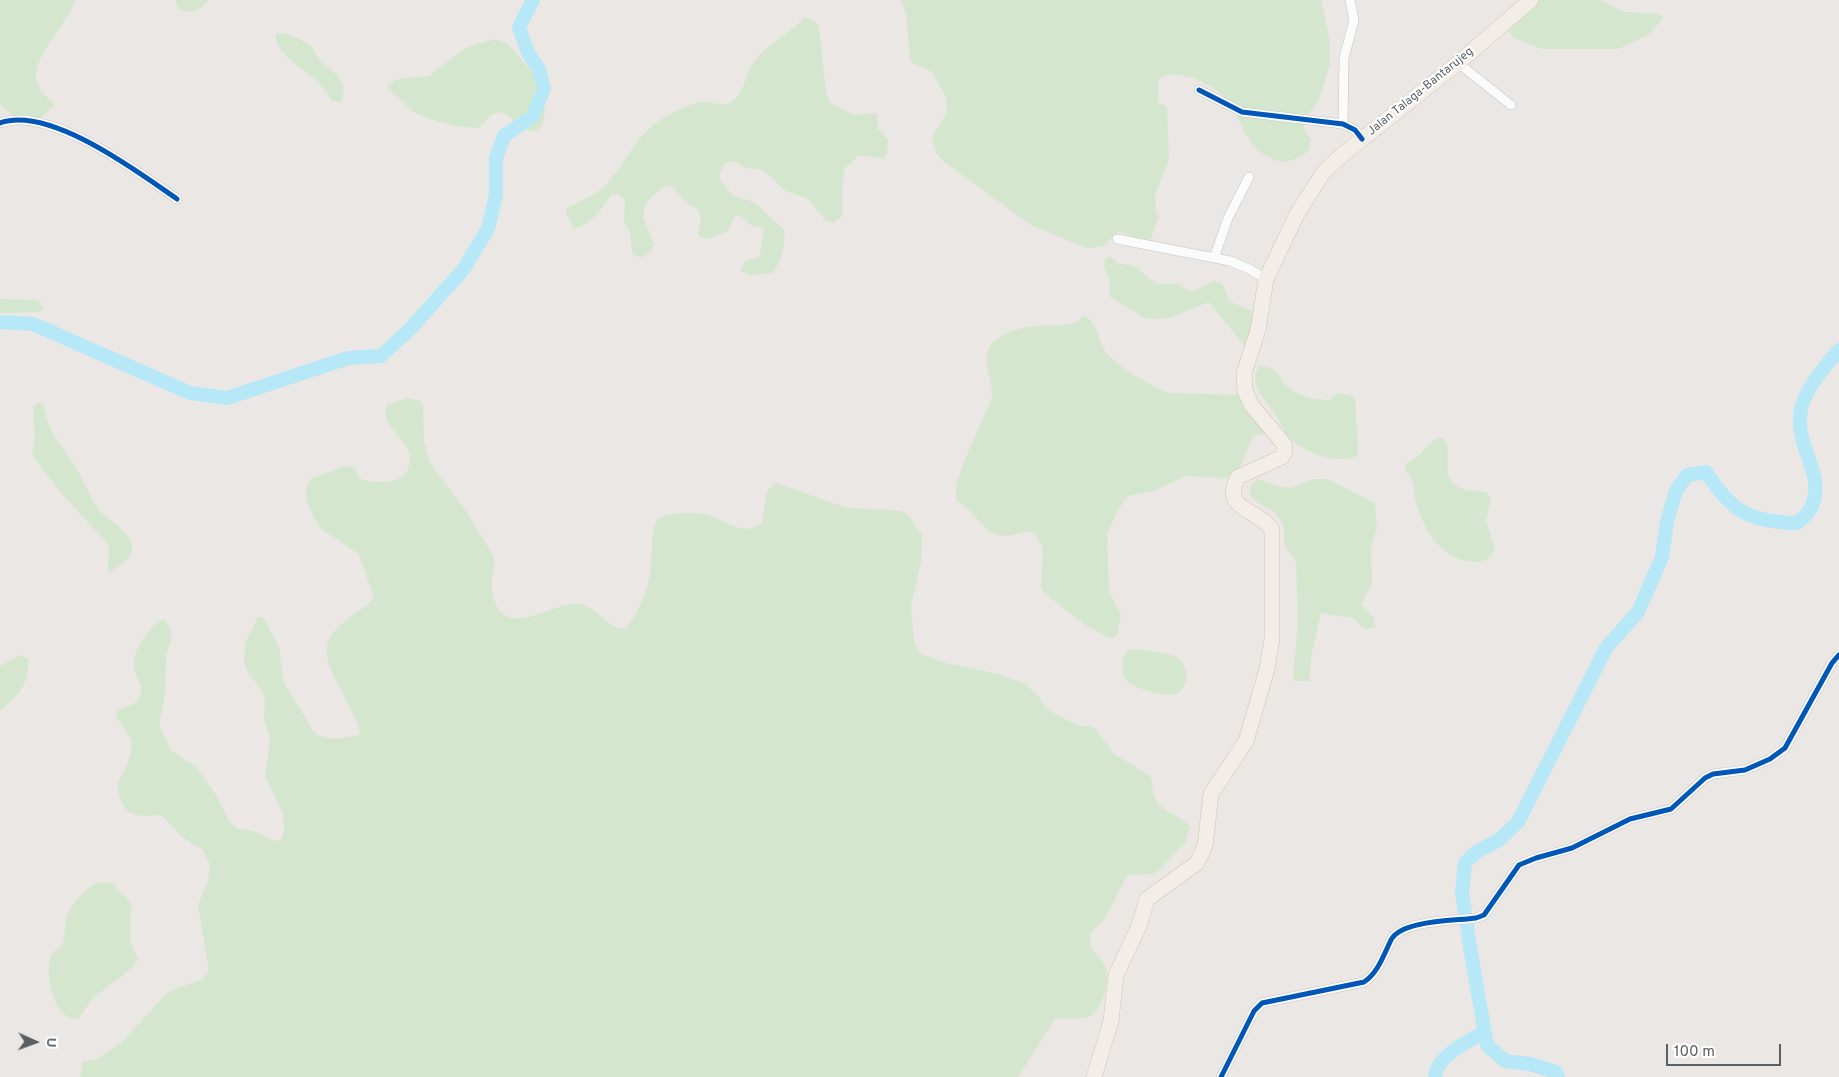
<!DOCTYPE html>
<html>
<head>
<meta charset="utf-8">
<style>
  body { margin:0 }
  #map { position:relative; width:1839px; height:1077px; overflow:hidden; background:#eae7e4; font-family:Overpass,sans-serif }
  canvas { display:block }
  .north { position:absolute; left:10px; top:1017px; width:50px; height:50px; -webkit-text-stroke:4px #fff; paint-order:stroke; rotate:92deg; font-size:14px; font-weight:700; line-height:20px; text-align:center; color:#595f62 }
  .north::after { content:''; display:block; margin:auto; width:18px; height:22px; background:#595f62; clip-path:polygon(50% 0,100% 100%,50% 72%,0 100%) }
  .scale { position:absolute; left:1666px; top:1044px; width:115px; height:22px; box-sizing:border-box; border:2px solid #595f62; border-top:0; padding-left:6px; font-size:15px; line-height:18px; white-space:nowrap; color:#595f62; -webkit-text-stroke:4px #fff; paint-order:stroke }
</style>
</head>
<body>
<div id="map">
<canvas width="1839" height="1077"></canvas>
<div class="north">U</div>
<div class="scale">100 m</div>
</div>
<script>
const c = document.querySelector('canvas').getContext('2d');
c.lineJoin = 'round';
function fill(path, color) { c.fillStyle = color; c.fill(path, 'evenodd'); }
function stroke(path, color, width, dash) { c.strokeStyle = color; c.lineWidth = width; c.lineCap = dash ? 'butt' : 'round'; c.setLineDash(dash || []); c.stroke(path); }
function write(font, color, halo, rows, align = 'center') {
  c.font = font + ' Overpass,sans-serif'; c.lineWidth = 4; c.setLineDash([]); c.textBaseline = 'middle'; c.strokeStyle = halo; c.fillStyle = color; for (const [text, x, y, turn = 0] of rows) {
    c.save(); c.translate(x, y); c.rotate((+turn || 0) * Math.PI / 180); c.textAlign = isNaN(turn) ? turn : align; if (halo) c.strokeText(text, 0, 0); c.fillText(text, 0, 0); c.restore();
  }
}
fill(new Path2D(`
  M0,0H76C68,23 27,61 38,85C42,93 48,98 54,104L53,106C35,128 16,123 0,103Z
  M175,0H209C201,9 191,16 179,9Z
  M901,0H1321L1330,41V64L1318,102L1304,119V130L1311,139L1309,150C1282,175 1256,155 1242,127C1238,120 1236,110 1230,103C1217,86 1177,65 1158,80V103L1167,107L1169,159L1155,195L1156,212L1159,216L1149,244L1123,233L1118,232L1102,247L1086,248L1031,225L944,162L936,153L932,137L947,112L946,97L932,72L913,63L910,59L906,14Z
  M1531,0H1599L1625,12L1657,14L1662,16L1663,19L1648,35L1618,49H1542L1516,39L1508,32Z
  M805,17L813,20L819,26L826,92L830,103L853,115L877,113L878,129L888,139L887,154L883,159L859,155L845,168L843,176L842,216L834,223L826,221L808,199L784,190L763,170L745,168L736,162L730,161L725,163L719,174L720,179L733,196L754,202L784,230C786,242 781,265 772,273L751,275L739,271L746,260L758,258L760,255L764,228C760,226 755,227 752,225C744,222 744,214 735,216L727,232L707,239L701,238L698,234L701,222L699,211L687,203L670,185C663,187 658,191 653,196C634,214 648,224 654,244L652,249L644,257H638L632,252L630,233L624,222L625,200L618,194L611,195C603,207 590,227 574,228L566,214V209C579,200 593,197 605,186C622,169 631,145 649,129C663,117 685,104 703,102C712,101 721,107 729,103C746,94 744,75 754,62C767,43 790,34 805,17Z
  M276,33C286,32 305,40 312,47C315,51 317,57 321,61C333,72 350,82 341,102L332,101C328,95 323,88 318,82C307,70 271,52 276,33Z
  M495,39L507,43L539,80L545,112L542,125L536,131L527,130L502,112L492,114L479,128L454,126L424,117L412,111L387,87L389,83L399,79L429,76L465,48Z
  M1109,256L1118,263L1134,266L1157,284H1179L1188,291H1194L1213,281L1219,282L1224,286L1229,301L1254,312L1247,346L1244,345L1209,302L1169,318L1151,319L1143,317L1109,296C1109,291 1111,284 1109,279C1106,270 1100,263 1109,256Z
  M0,299L35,300L40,302L44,309L39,312L0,313Z
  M1084,316C1099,323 1097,340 1105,351C1116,366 1152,387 1170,393L1242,395L1267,434L1253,436L1242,463L1231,475L1225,478L1186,476L1153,491L1128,496L1118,510L1107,534L1109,591L1121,616L1117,635L1113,638L1107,637L1084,624L1044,593L1041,588L1043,548L1034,533C1021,529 1009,540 996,534C981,529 973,509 957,501C950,479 985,421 992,396C993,380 983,365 988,350C993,335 1021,327 1036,326C1053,324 1070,330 1084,316Z
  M1260,366C1278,367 1277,376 1287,386C1296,396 1317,400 1329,400L1337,393L1353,396L1355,399C1355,410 1360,452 1357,456C1337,464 1312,455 1295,443C1286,437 1282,426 1277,417C1269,404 1245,383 1260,366Z
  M408,398L420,401L423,406L424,442L431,465L466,511L494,557C496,568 489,579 492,591C502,645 548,602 578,604C596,605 605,627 624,629C636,620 648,590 650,575C653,557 650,538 656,521C668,511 690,512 705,514C721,517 746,540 762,522L767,491L776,483L847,508L892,510L904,512L909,516L922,535V558L911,606L914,643L920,653L941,662L1002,675L1025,684L1038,696L1045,706L1058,716L1080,726H1091L1096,729L1113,753L1150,776C1154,785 1151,794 1158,803C1166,814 1182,816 1190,827L1185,843L1157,872L1152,874L1129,875L1125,879L1106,917L1090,934C1089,952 1097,951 1104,964C1112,975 1103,1010 1090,1016C1080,1021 1066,1017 1055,1019L1018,1077H80L83,1062L99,1058L123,1041L165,995L175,989L201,980L209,972L198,905L208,881L210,864L202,849L183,838L161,815C141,816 126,819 120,797C118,792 117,786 119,781C126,767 132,757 132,740L116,716L117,710C124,707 133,706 138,700C146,689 136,678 134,667C132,651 148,629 160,620H164L171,629V640L166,656L165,696L159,725L171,750L196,767L216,795L229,821L237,829L253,831L275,841L281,840L284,830L283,813L265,776L270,739L264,717L265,701L262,691L247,671L244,660L245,644L258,617H263L279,647L284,683L314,732C324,741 348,739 360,734C357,706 312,661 332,634C342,621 358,612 371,602L374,597L372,592L359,554L321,529C312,516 299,492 311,479L344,466L354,467C357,471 358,478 363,480C367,482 374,481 378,482C394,482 408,479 410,461C412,440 384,431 385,409L388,405Z
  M38,403L43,404C48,431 60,443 74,465C84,479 89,498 100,511C109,521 133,533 132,548C132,560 119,564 111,572H108L109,548L107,543L62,494L35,459L32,451L35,438L33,406Z
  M1439,438H1444C1454,452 1439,477 1458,487C1467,492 1477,490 1487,493L1491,499L1486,521L1495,548C1492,557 1484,563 1474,562C1441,560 1423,529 1415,499C1414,493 1414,486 1412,481C1409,474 1404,471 1405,464C1423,457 1424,444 1439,438Z
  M1257,479L1282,487L1291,488L1314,479H1328L1375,503L1377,528L1371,546L1372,584L1361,604L1374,618L1375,627L1365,629L1353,618L1321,613L1312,652L1309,681H1295L1293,679L1298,621L1296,562L1285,546L1283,524L1275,513L1251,498L1250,487Z
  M1129,649C1138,649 1171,653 1178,658C1189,666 1190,690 1175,694C1166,696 1154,693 1145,690C1137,688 1126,683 1123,675V658Z
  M20,655L29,659C27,688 21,692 0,711V666Z
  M100,882L112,883L131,903L130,941L138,959L131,969L93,998L78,1019C53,1020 46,975 50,957C52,950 61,949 63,943C65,934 65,925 67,916C72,903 87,886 100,882Z`), '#d5e6ce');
stroke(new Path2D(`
  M0,322L33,324L190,393L227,398L348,358L381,356L410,329L463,270L488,229L496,194V158L504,136L532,117L544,89L539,69L528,53L519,27L533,0
  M1435,1077C1436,1056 1468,1042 1484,1032
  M1558,1077L1556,1072L1530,1064L1505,1061L1487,1045L1470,947L1462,892L1465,863L1476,852L1499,840L1518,822L1606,648L1638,612L1662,557L1667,522L1676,491L1687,475L1706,472C1732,512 1749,522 1797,523C1802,519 1810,512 1812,506C1826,470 1791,445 1802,405C1807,387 1827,364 1839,350`), '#b6e8f7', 14);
const minor = new Path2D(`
  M1458,63L1511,105
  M1199,90L1242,112L1343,124L1355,130L1362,139
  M0,123C49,105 138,172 177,199
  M1343,124L1344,58L1354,20L1350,0
  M1117,239L1230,261L1249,269L1266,279
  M1214,258L1228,218L1249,177
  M1221,1077L1254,1011L1262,1003L1364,982C1378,973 1384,954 1391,940C1401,920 1455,921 1476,918L1484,915L1519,865L1536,858L1572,848L1630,819L1671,809L1705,778L1713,774L1745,770L1770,759L1785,748L1832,663L1839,655`);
const primary = new Path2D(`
  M1094,1077L1111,1021L1116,975L1139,926L1147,899L1197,863L1205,846L1211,794L1246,741L1267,669L1272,639V531C1263,510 1219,511 1238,477L1282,457L1285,452L1284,444L1252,406L1245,391L1244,373L1258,330L1266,279L1297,214L1323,173L1342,155L1458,63L1531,0`);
stroke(minor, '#c5c5c5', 10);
stroke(primary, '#d3c2b0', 16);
stroke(minor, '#fcfbfb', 9);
stroke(primary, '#f2eee7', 15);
stroke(new Path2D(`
  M1199,90L1242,112L1343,124L1355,130L1362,139
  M0,123C49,105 138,172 177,199
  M1221,1077L1254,1011L1262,1003L1364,982C1378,973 1384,954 1391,940C1401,920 1455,921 1476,918L1484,915L1519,865L1536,858L1572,848L1630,819L1671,809L1705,778L1713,774L1745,770L1770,759L1785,748L1832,663L1839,655`), '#0057b8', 5);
write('12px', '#595f62', '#fff', [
  ["Jalan Talaga-Bantarujeg",1421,92,-39]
]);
</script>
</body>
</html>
